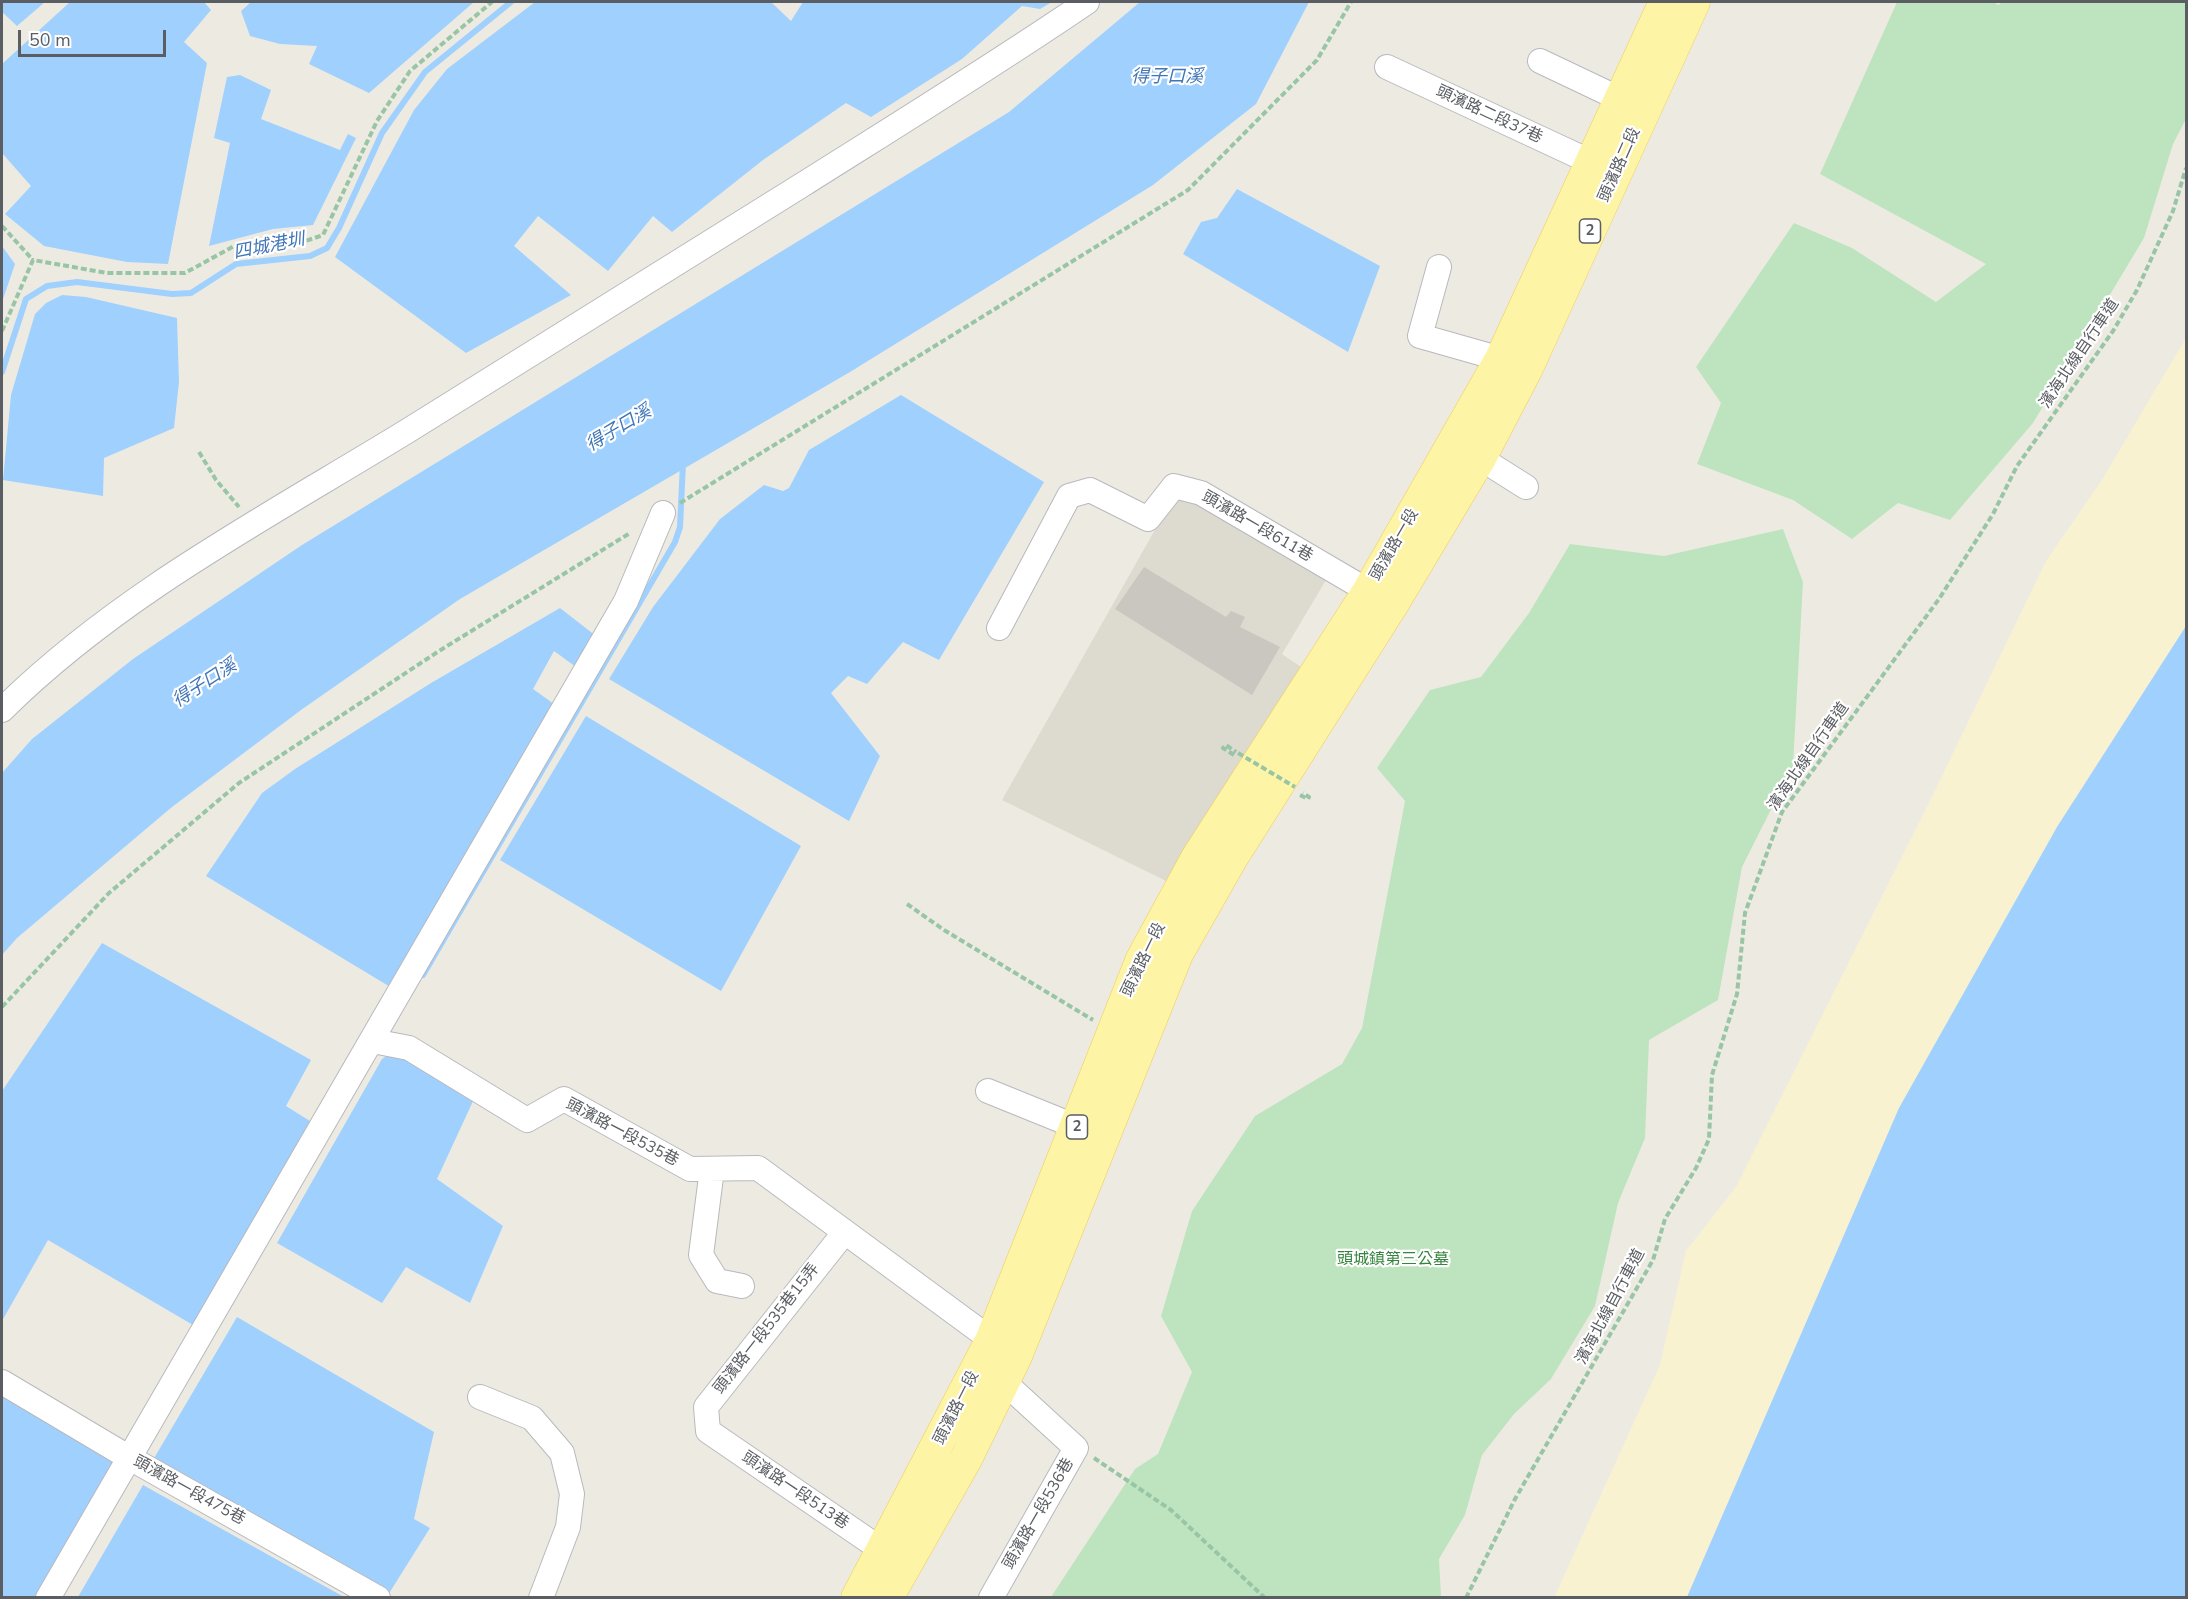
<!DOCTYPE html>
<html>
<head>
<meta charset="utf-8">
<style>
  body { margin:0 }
  #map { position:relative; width:2188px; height:1599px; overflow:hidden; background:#edebe1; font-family:"Nunito Sans",sans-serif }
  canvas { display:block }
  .frame { position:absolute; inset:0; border:3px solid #5a5d62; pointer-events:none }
  .scale { position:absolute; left:18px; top:30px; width:148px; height:27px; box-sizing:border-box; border:3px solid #5a5d62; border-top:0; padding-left:8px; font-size:18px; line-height:21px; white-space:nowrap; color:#5a5d62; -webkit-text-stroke:4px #fff; paint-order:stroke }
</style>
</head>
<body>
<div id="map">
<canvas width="2188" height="1599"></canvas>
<div class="frame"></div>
<div class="scale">50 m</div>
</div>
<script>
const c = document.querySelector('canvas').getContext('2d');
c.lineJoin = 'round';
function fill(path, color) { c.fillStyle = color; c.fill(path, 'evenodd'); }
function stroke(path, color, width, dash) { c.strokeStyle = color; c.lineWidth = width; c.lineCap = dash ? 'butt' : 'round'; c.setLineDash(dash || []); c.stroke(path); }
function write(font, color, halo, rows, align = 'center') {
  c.font = font + ' "Nunito Sans","Noto Sans TC",sans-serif'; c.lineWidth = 4.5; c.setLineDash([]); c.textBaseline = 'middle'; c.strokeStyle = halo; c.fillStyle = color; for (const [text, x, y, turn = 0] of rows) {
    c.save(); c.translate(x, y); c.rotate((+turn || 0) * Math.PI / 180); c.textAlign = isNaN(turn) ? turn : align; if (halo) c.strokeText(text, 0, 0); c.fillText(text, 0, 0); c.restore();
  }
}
fill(new Path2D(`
  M1185,498L1329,575L1282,654L1304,669L1168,882L1002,800L1169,505Z`), '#dddacf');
fill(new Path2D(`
  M1897,2H1992L1999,5L2001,2H2186V119L2173,144L2144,238L2033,423L1950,520L1898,503L1852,539L1793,500L1697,464L1721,403L1696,367L1794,223L1852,248L1936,302L1986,264L1820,174Z
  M1783,529L1803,582L1793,766L1742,867L1718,1000L1649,1040L1645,1138L1618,1203L1595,1306L1551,1379L1514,1414L1482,1455L1465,1515L1439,1559L1441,1597H1051L1135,1469L1158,1454L1192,1372L1161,1316L1192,1211L1255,1116L1342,1064L1362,1028L1405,801L1377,768L1430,690L1481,677L1529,613L1570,544L1664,556Z`), '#bee4bf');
fill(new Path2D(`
  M2186,338V626L2057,827L1899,1108L1687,1597L1554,1598L1660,1365L1686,1251L1736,1187L1931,799L2046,561L2102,480Z`), '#f9f2d0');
fill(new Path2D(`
  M2,2H45L17,26L2,12Z
  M70,2H204L211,10L184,42L207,63L168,264L127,262L44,246L5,214L31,186L2,153V64Z
  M251,2H474L369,93L309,64L317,46L280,44L250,36L241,11Z
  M535,2H771L791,21L803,2H1052L1040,9L1022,6L962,59L871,117L846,103L763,160L672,232L653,216L608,271L538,216L514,246L571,295L466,353L335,257L414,110L447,69Z
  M1140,2H1309L1256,104L1153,185L850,372L460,599L301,710L172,807L17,938L2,955V773L32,739L133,659L302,545L1009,112Z
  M240,75L271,90L261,119L340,150L348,134L356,138L313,225L273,229L209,246L230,143L214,138L227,77Z
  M1237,189L1380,266L1348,352L1183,254L1201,222L1217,218Z
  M2,246L15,264L2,302Z
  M62,295L86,297L177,318L179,382L174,428L104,458L103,496L3,480L11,395L35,314L46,303Z
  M901,395L1044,482L939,660L903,642L867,684L848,676L831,693L880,756L849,821L609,679L653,607L720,519L764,485L783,491L789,488L809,450Z
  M560,608L596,636L576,667L554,651L533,689L554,704L392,988L206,876L262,793L295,769L431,683Z
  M2186,626V1597H1687L1899,1108L2057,827Z
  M586,716L801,846L721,991L500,860Z
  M102,943L311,1060L286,1106L310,1121L193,1325L48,1240L2,1321V1091Z
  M392,1052L474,1099L437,1179L503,1226L470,1303L406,1267L382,1303L277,1243L382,1059Z
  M237,1317L434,1432L414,1519L430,1528L388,1595L153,1460Z
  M2,1394L116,1463L35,1597L2,1598Z
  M143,1485L344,1597H78Z`), '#a0d0fe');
stroke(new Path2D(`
  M2,372L26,299L47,286L77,282L172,294L191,293L236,264L310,256L327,248L339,228L382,133L425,72L511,2
  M423,975L675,542L680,527L683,463`), '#a0d0fe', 6);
fill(new Path2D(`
  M1144,567L1226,617L1231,611L1245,617L1240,627L1280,647L1252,695L1115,609Z`), '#cac7c1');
const minor = new Path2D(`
  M1540,61L1620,99
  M1387,67L1606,169
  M1439,267L1420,336L1501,359
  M1480,458L1526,487
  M999,628L1069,496L1090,490L1148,519L1174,486L1201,493L1382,599
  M2,710C119,594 269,516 409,430C540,349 671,268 802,185C897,125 993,66 1087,2
  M373,1041L409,1048L527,1120L564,1099L690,1169L758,1168L1004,1349
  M988,1091L1077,1127
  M712,1169L701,1255L717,1281L742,1286
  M844,1233L706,1407L708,1431L882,1550
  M990,1374L1004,1382L1076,1448L991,1598
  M2,1382L128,1457L378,1598
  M480,1397L532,1418L562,1453L572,1494L568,1527L541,1598
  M48,1598L626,601L663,513`);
const major = new Path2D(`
  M857,1598L991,1341L1141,961L1197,858L1368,592L1501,359L1665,2
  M887,1598L967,1457L1016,1356L1177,954L1231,859L1392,605L1480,458L1527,368L1694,2`);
stroke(minor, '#b7b9be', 26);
stroke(major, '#efcc58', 33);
stroke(new Path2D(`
  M2,226L33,260
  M2,331L33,260L107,273H185L236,245H294L323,235L377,121L410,71L492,2
  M199,452L216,480L239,507
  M680,503L1188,190L1317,60L1351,2
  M1234,755L1223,748L1226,745L1236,752
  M1300,795L1308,799L1309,797L1303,793
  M907,904L944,930L1093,1020
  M2,1007L109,893L239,783L439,651L630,533
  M1094,1458L1171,1510L1265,1598
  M1466,1598L1515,1499L1653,1260L1665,1219L1696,1168L1709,1139L1712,1075L1737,994L1745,913L1782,812L1939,599L1993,514L2017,466L2113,331L2137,290L2173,211L2186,168`), '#97c5a6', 4, [6, 3]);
stroke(minor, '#fff', 24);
stroke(major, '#fef4a5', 32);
stroke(new Path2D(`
  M1238,753L1295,787`), '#97c5a6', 4, [6, 3]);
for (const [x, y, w] of [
  [1590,231,21],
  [1077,1127,21]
]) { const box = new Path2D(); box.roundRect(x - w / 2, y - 12, w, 24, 4.5); c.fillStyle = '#fff'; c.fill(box); stroke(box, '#5a5d62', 1.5); }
write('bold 15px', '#5a5d62', null, [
  ["2",1590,231],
  ["2",1077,1127]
]);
write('16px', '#5a5d62', '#fff', [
  ["頭濱路二段37巷",1489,115,25],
  ["頭濱路二段",1620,165,-66],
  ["濱海北線自行車道",2080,354,-56],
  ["頭濱路一段611巷",1257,527,30],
  ["頭濱路一段",1395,545,-60],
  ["濱海北線自行車道",1809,757,-55],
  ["頭濱路一段",1144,960,-64],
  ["頭濱路一段535巷",622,1133,28],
  ["濱海北線自行車道",1611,1307,-62],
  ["頭濱路一段535巷15弄",767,1329,-52],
  ["頭濱路一段",957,1408,-63],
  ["頭濱路一段475巷",189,1491,29],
  ["頭濱路一段513巷",795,1491,34],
  ["頭濱路一段536巷",1039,1514,-60]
]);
write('16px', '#36853e', '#fff', [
  ["頭城鎮第三公墓",1393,1260]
]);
write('italic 18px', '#4075b7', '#fff', [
  ["得子口溪",1167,78],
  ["四城港圳",269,247,-11],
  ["得子口溪",619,429,-31],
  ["得子口溪",205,684,-33]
]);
</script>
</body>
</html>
